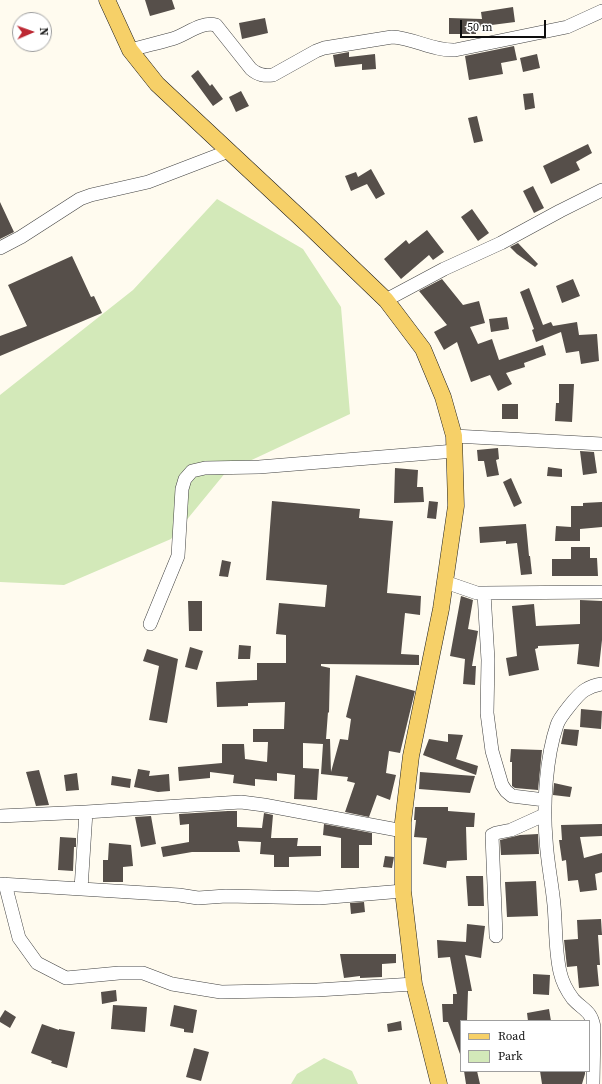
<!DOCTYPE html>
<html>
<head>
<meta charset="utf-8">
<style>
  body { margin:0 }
  #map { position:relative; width:602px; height:1084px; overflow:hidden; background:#fffbef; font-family:"Source Serif 4",serif }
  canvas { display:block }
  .legend { position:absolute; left:460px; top:1020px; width:130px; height:52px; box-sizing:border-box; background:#fff; border:1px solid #9f9f9f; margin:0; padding:5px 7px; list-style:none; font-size:12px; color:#0e0e0e }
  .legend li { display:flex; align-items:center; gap:8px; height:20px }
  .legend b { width:20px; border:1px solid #9f9f9f }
  .north { position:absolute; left:12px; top:12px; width:40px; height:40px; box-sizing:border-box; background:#fff; border:1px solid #9f9f9f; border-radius:50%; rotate:88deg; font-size:11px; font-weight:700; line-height:16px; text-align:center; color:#0e0e0e }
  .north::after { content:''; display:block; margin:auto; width:14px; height:18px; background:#bc2833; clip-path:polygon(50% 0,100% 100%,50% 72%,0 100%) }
  .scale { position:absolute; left:460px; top:20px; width:86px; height:18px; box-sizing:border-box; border:2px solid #0e0e0e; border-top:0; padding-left:5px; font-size:12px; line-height:14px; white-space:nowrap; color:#0e0e0e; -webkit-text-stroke:3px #fff; paint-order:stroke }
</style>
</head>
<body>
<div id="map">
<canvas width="602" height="1084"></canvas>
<ul class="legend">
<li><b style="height:5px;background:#f6d068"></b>Road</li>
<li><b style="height:11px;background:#d3e9b9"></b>Park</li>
</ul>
<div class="north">N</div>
<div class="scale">50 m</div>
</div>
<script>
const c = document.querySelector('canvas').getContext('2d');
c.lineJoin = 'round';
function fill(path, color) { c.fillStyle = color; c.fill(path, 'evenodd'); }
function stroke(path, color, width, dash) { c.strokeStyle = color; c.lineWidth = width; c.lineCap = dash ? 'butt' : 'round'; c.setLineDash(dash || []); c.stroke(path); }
fill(new Path2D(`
  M217,199L303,249L341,307L350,414L226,472L171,539L64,585L0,582V395L133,290Z
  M324,1058L352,1071L358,1084H291L297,1074Z`), '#d3e9b9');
fill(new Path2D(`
  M145,0H172L175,9L150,16Z
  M513,7L515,22L476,27V34H449V18L482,19L481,12Z
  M265,18L268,33L242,39L239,23Z
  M514,46L517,60L501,63L503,74L469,80L465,56Z
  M349,52V57L375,54L376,69L362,70V64L335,67L333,55Z
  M537,54L540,68L523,72L520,58Z
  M198,70L210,86L212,84L223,99L213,106L191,76Z
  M241,91L249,106L236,112L229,97Z
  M533,93L535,108L525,110L523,94Z
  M477,116L483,141L474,143L468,118Z
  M588,144L592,153L576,162L580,170L551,184L543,166Z
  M371,169L385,194L376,199L367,184L351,191L345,176L356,172L358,177Z
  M533,186L544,208L534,213L523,191Z
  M0,202L14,232L0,239Z
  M472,209L489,233L478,241L461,217Z
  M427,230L444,252L433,260L429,255L401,279L384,259L406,240L409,244Z
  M518,243L538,264L535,267L517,254L510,247Z
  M72,256L91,297L94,296L102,313L0,356V336L27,326L8,285Z
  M442,279L463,305L479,301L485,323L470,327L478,344L492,339L499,360L543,345L546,355L524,363L525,367L506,373L512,384L498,391L490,375L471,382L457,342L444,350L434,332L447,325L419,291Z
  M573,279L580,296L562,303L556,286Z
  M529,288L543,325L551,322L553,326L577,322L579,335L597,334L599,361L581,364L579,351L566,353L561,332L536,342L532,330L534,329L520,292Z
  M507,317L509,329L491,332L489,319Z
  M559,384H574L572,422L555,421L556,403H559Z
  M502,404H518V419H502Z
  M498,448L499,459L496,460L499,475L487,477L484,461H478L477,450Z
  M580,451L594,452L597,473L583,475Z
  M548,467L562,469V477L547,476Z
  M395,468L418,470L417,487H423L424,502L394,503Z
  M511,478L522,503L514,507L503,482Z
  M272,501L360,509L359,518L393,521L387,593L421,596L420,615L405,613L401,654L419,655V665L321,664V666L330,668L329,713L328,712L326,739H330L331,772L340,739L348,740L351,719L346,717L356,675L415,691L400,753L389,751L386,773L396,775L390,800L377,795L369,817L345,812L355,783L347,781L348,777L321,774L323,744L303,743V768L319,769L317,800L294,799L295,775L277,773V781L255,779V786L233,783L234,775L210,772V778L179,781L178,767L222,763V744H244L245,759L267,762L268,742H253V729H284L285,702L248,703V706L217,707L216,682L257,680V663H286V635L276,634L279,603L325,607L327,585L266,580Z
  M429,501L438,502L436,519L427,518Z
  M602,502V527L580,529V541H555L556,526L571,527V506H583V503Z
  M526,524L529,556H530L532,574L521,575L517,543L506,544V541L480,543L479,527Z
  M571,547H590V558H597L598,576H552V559H571Z
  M222,560L231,562L228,577L219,576Z
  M461,596L473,600L468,629L478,631L472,666H476L475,685L463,684L465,659L450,656Z
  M580,600L602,601V640L599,667L577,664L579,644L538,646V648L535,649L539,670L509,676L506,658L517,656L512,606L534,604L536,626L580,624Z
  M188,601H202V631H189Z
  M239,645L251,646L250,659H238Z
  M190,647L203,651L197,670L185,667Z
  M147,649L178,659L167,723L149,720L159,666L143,661Z
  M581,709L602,711L601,729L580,727Z
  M564,729L579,730L577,746L561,744Z
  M448,734L463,735L456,759L478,766L476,775L423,755L429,739L448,742Z
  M511,749L542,750L538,790L515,788L512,786V762H510Z
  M138,769L150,771L149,776L169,774L170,791L158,792L134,787Z
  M39,770L49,805L36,806L26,772Z
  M420,772L475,776L470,793L419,789Z
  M77,773L79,790L66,791L64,775Z
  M112,776L131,779L130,788L111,785Z
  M554,783L572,787L570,797L553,795Z
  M415,807H448V811L475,813L474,827H466L467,860L447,861L446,868L423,864L427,838L414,837L416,820H414Z
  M228,811H237V827L262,828L264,813L273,815L271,838H298L297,846H321V856L289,857V867H274V855L260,854L261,842L238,841L240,852H192L163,857L161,847L189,842V824L180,825L179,814Z
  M151,816L156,844L141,847L135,817Z
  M324,824L372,833V845H359V868H341V838L323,835Z
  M602,824V836L580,837L584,858L602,853V872L595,874L597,890L580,892L578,880L568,881L566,860L562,861L559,840H562L561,825Z
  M538,834L539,854L501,855L500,840L520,835Z
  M60,837L76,838V847H74L73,871L58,870Z
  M109,843L131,845L133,866L123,867V882H103V860H108Z
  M385,856L394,857L392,868L383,867Z
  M466,876H483L484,906H468Z
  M536,881L538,916L507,917L505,882Z
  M364,902L365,912L351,914L350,903Z
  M601,919L602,935H598L600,965H597L599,986L579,988L577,966L567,967L564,940L578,939L577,920Z
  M467,924L485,926L481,958L465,955L472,991H468L467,1021H461V1054H460L448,1022H443L442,1004H453V994H457L450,957L438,958L437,940L466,942Z
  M340,954H396V963L382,964V977L360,978V976L344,978Z
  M533,974L550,975L549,995L533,994Z
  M116,990L117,1001L102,1004L101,992Z
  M113,1005L147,1007L145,1032L111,1029Z
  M174,1005L197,1010L193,1033L184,1032V1029L170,1026Z
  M549,1009L551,1021H528L527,1013Z
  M5,1010L16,1017L10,1028L0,1022V1018Z
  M401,1021L402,1030L388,1032L387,1024Z
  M42,1024L59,1030V1029L75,1032L67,1068L51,1063L52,1061L31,1053Z
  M194,1048L209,1052L201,1081L186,1077Z
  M464,1071H477L480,1084H466Z
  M540,1071H585V1074L582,1084H542Z`), '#564f4a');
const minor = new Path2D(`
  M130,50C144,46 158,43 172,39C186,35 201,21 216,25L251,69C258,75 264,76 273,75L316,51L324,48L392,37C414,38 433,51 455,50L567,27L602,11
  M0,248L21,237L80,199L91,195L148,182L229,151
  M386,300L444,269L501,243L560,211L602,190
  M454,436L602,444
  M445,582L477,593H484L602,592
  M484,593L488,660L487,713L492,751L502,785L506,791L512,796L545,800
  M150,624L178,556L182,489L185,479L192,471L205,468L259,467L455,451
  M0,816L86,812L241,802L264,805L403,831
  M0,884L179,895L198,898L226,896L319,898L403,891
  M5,884L19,938L37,963L66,978L119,973H143L172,984L221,992L317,990L414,984
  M81,889L86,812
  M496,936L492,835L496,833L511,830L544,815
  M593,1084L594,1027C591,1010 583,1010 573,999C567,991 562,981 560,972C555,950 556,927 554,905C552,883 547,861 546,839C543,806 546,757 557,725C559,718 578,694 585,690C590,687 596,685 602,684`);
const major = new Path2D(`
  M107,0L130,50L157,84L309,226L386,300L423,349L443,397L454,436L456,506L441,609L411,756L403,822V891L414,984L439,1084`);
stroke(minor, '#414141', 14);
stroke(major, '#1f1f1f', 17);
stroke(minor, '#fff', 13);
stroke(major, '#f6d068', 16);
</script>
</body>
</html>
